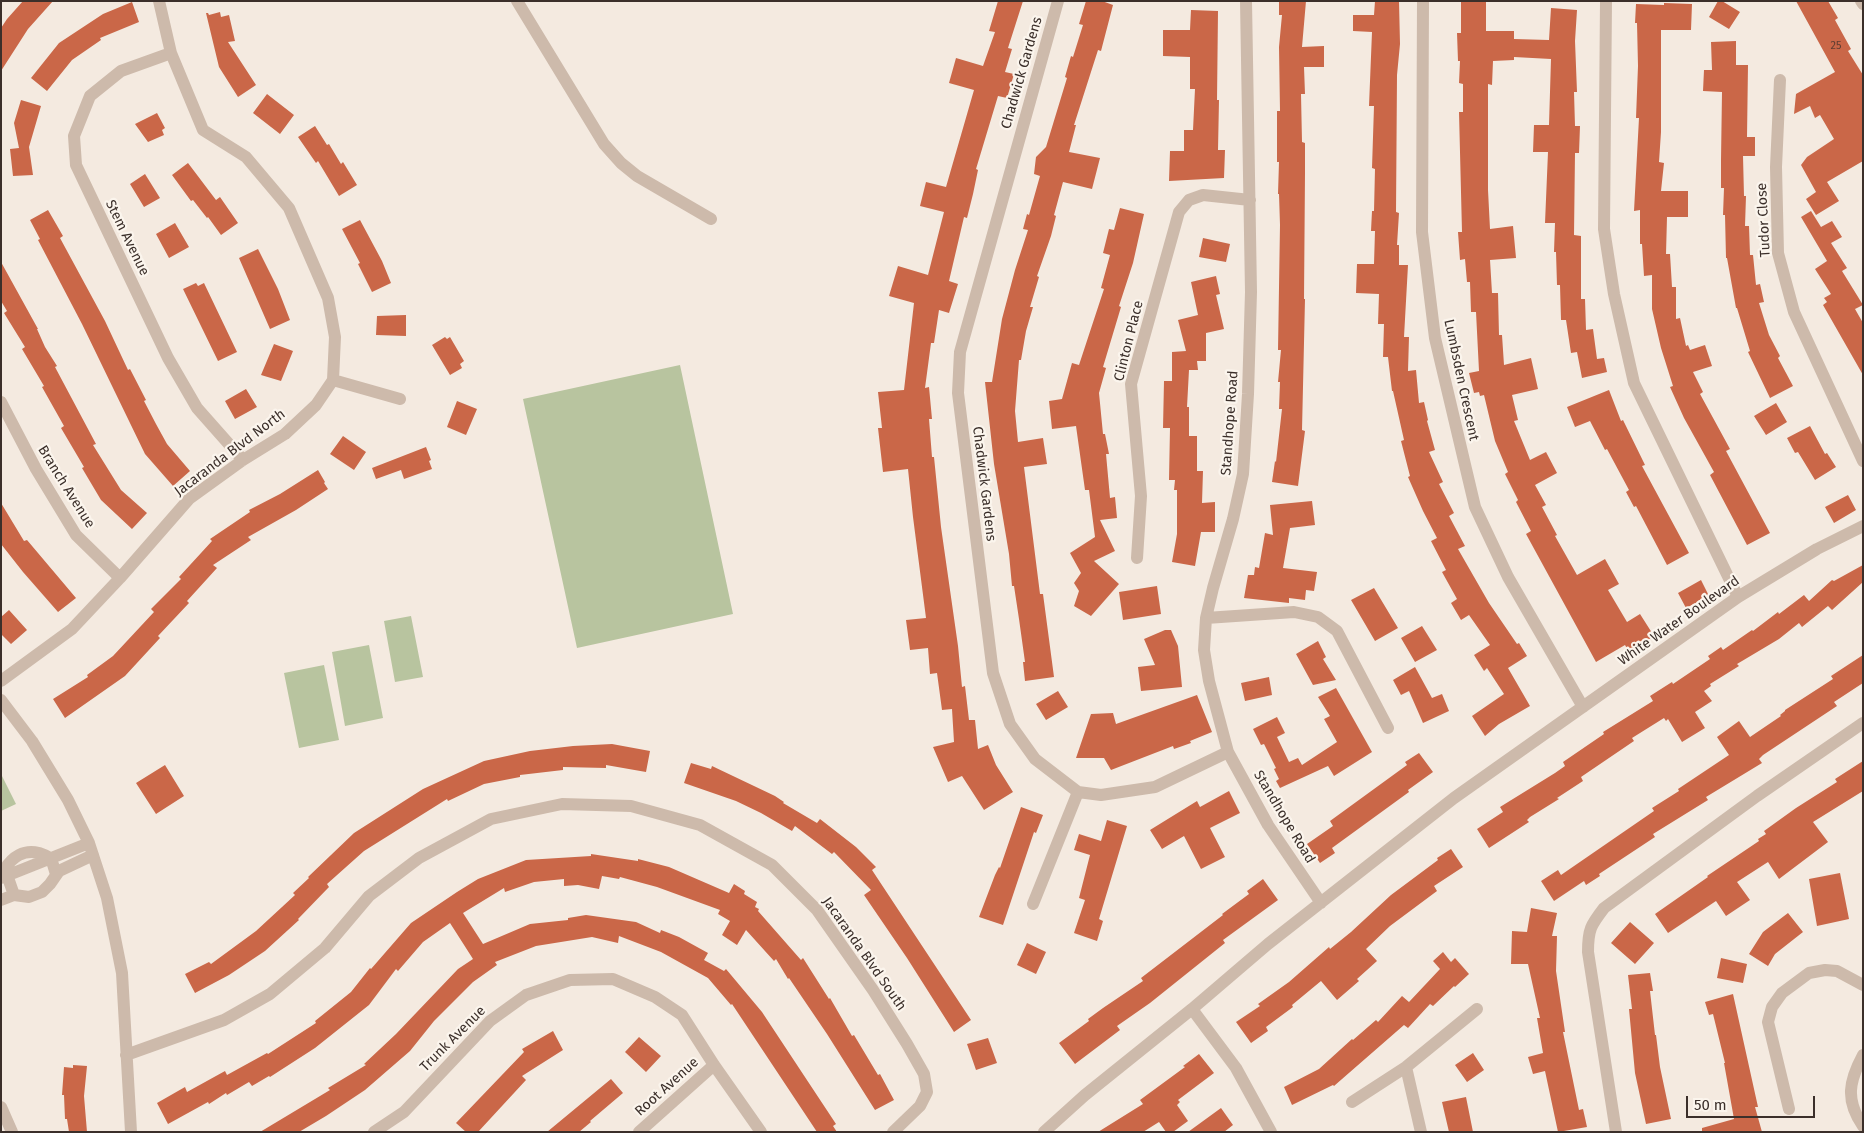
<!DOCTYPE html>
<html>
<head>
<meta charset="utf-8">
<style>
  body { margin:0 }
  #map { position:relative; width:1864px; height:1133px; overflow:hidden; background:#f4eae0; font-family:"Fira Sans",sans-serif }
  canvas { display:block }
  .frame { position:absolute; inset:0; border:2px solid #3b2f2a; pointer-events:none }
  .scale { position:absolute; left:1686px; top:1096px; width:129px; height:22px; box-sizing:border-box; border:2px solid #3b2f2a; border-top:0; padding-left:6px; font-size:15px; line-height:18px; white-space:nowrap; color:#3b2f2a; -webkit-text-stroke:4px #fbf5ed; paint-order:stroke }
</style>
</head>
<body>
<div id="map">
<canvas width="1864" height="1133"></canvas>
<div class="frame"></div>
<div class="scale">50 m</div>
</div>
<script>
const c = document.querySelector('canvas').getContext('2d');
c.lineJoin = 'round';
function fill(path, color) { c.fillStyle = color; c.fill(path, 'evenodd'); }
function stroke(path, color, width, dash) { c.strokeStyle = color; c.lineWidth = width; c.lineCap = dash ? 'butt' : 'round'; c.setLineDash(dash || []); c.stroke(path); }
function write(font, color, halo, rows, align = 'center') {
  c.font = font + ' "Fira Sans",sans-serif'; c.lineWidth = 4.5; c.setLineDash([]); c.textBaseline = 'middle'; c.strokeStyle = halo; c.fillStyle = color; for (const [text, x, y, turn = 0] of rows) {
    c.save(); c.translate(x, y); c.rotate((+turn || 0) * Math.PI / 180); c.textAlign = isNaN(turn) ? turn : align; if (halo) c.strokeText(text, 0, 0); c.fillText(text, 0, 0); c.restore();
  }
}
fill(new Path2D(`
  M680,365L733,614L577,648L523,399Z
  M411,616L423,677L395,682L384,621Z
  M369,645L383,718L345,726L332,652Z
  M324,665L339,740L299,748L284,673Z
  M1,774L16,804L1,811Z`), '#b8c49f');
fill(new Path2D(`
  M23,1H53L28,29L1,71V28L7,19Z
  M998,1H1023L1008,48L1012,49L1005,72L1014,74L1007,98L998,96L976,169L978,170L973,194L967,218L964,217L949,281L958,284L949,313L939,310L934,343H931L925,388L929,387L932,419H929L932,457H934L941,527L958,646L962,687L965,686L969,720H975L978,749L988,745L996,765L1013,792L984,810L962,776L948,782L933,747L954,742L952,709L942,710L937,673L930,674L928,648L910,650L906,620L926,618L913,517L908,469L883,472L878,428H882L878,392L904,390L914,303L889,296L898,266L928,275L944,212L920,206L926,182L946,187L974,90L949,83L956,58L983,66L995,32L989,31Z
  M1086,1H1102L1113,5L1101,51L1098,50L1074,125H1076L1069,152L1100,158L1092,189L1063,182L1054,215L1056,216L1051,236L1037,276L1039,277L1030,307H1033L1026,331L1021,360H1019L1015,411L1018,442L1043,438L1047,464L1024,467L1040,594H1043L1054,677L1025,681L1023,662H1025L1019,619L1014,586H1012L1009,554L994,464L985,382H992L1002,319L1015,270L1028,230L1023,229L1027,214L1029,215L1040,176L1034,174L1036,157L1046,147L1067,78L1065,77L1071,56L1073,57L1083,25L1079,24Z
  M1279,1H1306L1302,47L1324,46V67H1304L1305,94H1301L1302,142L1305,143V173L1304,299H1305L1302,430L1305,431L1298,486L1272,482L1275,461L1276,462L1282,409H1279L1280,382H1278L1281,350H1278L1280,225L1279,194H1278L1279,162H1277V111H1280L1279,47L1282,15H1279Z
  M1375,1H1399L1400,44L1397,75L1396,212L1399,213L1397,245H1399V265H1408L1404,337H1409L1408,371L1416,370L1419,403L1424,402L1428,420L1427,421L1435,450L1429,452L1443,482L1439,484L1454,513L1449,516L1465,546L1458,549L1489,603L1517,644L1519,643L1527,656L1508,668L1530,706L1499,724L1485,736L1472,716L1504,694L1487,668L1484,671L1474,655L1490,645L1469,615L1461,620L1451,603L1457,599L1442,572L1446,570L1431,541L1437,538L1423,511L1408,477L1410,476L1401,441L1404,440L1393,391H1392L1388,357H1383L1384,324H1378L1379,294L1356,293L1357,264H1374L1375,231H1371L1372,211H1374L1375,169L1372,168L1374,106H1369L1372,32L1353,31V15H1374Z
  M1461,1L1486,2V31H1514V39L1549,40L1551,8L1577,10L1575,41L1577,92H1574L1575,126H1580L1579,153H1575L1574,235L1581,236V299H1585L1586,330L1593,329L1597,359L1604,358L1607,372L1582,378L1577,352L1571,353L1566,320H1561L1560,285H1557L1556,252H1554L1555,223H1545L1548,152H1533L1534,125H1549L1551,59L1514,57V60L1493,61L1492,85L1488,84V190L1490,229L1513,226L1516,258L1490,260L1492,293H1498L1499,335H1502L1504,365L1531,358L1538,389L1512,395L1518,420L1514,421L1530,460L1546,452L1557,473L1535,485L1546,505L1542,507L1557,535L1555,536L1577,575L1605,559L1619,584L1608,590L1627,622L1640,614L1654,636L1629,652L1625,645L1596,662L1526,534L1531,531L1516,502L1518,500L1505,474L1508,472L1495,441L1484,395L1480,396L1479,392L1474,393L1469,373L1479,371L1476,312H1471L1470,282H1467L1465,259L1460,260L1458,232H1462L1459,112H1463V84L1459,83L1460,61H1458L1457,33H1461Z
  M1718,1H1722L1740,12L1729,29L1709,17Z
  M1796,1H1828L1838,18L1835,20L1851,49L1848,51L1863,75V161L1827,182L1839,201L1816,215L1806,199L1816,192L1801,165L1807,157L1834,139L1820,115L1815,118L1810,106L1794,114L1796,94L1835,72Z
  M132,2L139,22L100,38L101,40L72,60L47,91L31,78L59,43L103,14Z
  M1664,3L1692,4L1691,30H1661V132L1659,162L1664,163L1661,191H1688V217H1667L1666,254H1670L1672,287H1676V319L1680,318L1686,346L1688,345L1690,350L1705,345L1712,366L1693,372L1703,392L1700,394L1730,449L1726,451L1770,533L1747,545L1710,475L1714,472L1684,418L1670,387L1673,386L1661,348L1652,309V275L1644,276L1642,244H1640V210L1634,211L1639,118H1636L1638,66L1637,23H1635L1636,4L1664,5Z
  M1191,10L1218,11L1217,100H1219L1218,150H1225L1224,178L1169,181L1170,151H1184V130H1193L1195,89H1190V57L1163,56V30H1190Z
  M220,12L221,17L229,15L235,41L228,42L256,85L238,97L219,67L206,13H208L209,15Z
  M1736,41V65H1748L1747,137H1755V156H1743L1744,196H1746L1745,226H1749L1750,255H1753L1756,285L1760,284L1764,302L1759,303L1769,335L1780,356L1778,358L1793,386L1770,398L1748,352L1750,351L1737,308H1736L1727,258H1726L1725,215H1723L1724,188H1721V160L1722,92L1703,91L1704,70H1712L1711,42Z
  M267,94L294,115L280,134L253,113Z
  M21,100L41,106L29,147L33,175L13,176L10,149L19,148L14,123Z
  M157,113L165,128L162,130L164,135L148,142L135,124Z
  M315,126L327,145L329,144L341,164L343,162L357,185L339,196L318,161L316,163L298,137Z
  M188,163L216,200L220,197L238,223L221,235L208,217L207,218L193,200L191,201L172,175Z
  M145,174L160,198L144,207L130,184Z
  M1120,208L1144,214L1133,263L1119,306L1121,307L1103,367L1106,368L1099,393L1103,434H1105L1109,454H1106L1110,498L1115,497L1117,518L1100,520L1115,551L1094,561L1119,584L1091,616L1074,606L1079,591L1074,583L1081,573L1070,553L1095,537L1089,490H1085L1076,426L1052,429L1049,401L1062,399L1072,363L1079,365L1104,289L1101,288L1110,255L1103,253L1109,229L1114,230Z
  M48,210L63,236L60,238L105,321L128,370L130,369L146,400L144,401L156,424L167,444L190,471L173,486L145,454L82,324L38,240L40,239L30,220Z
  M1811,211L1821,227L1832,221L1842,237L1831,243L1847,268L1842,271L1863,305L1855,309L1863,323V375L1823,305L1827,302L1824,298L1831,294L1815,269L1827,261L1801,217Z
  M360,220L382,261L391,283L372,292L358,264L360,263L342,229Z
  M175,223L189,247L169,258L156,234Z
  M1203,238L1230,244L1226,262L1199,257Z
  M258,249L278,289L290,320L270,329L239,258Z
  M1,262L38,329H37L45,347L57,366L55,367L96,444L93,445L121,490L147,513L132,529L101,500L82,468L84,467L61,428L64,426L42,387L44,386L22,349L25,347L4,313L7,311L1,301Z
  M1216,276L1220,294L1216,295L1224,329L1206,333V361H1197L1198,370H1189L1187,407H1189V436H1197V471H1203L1202,503L1215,502V532H1201L1195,566L1172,562L1177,534V490H1174L1175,480H1169L1170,428H1163L1164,381H1172V352L1186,351L1178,320L1198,315L1191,282Z
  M196,283L198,286L204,283L237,352L218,361L183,289Z
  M406,315V336L376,335L377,316Z
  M445,337L447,339L450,337L464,361L460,364L462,368L450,375L432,345Z
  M274,344L293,351L281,381L261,375Z
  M246,389L257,407L235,419L225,401Z
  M1609,390L1621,421L1623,420L1645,465L1642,466L1689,553L1667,565L1636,506L1634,507L1626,492L1629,490L1607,449L1605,450L1590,421L1575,427L1567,407Z
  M457,401L477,409L466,435L447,427Z
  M1776,403L1787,422L1766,435L1754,416Z
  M1810,426L1825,454L1827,453L1836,467L1815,480L1798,452L1795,453L1787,438Z
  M343,436L366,452L354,470L330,454Z
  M426,447L431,460L429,461L432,469L404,479L401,470L376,479L372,468Z
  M318,470L325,482L324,483L328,489L296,510L248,537L251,540L213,565L217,568L187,601L189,603L158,636L160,638L125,676L65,718L53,699L88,677L87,675L113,656L154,612L151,609L181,579L179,577L212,541L210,539L250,512L249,510L280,494Z
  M1848,495L1856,510L1834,523L1825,507Z
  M1312,501L1315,525L1290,528L1283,568L1317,572L1314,591L1306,590L1305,600L1289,598V603L1244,598L1248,575H1254L1255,567L1259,568L1265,533L1273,535L1270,505Z
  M1,503L24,541L27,540L76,598L58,612L23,572L1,544Z
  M1863,565V582L1832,610L1828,606L1802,627L1799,623L1779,639L1737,664L1739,666L1710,684L1711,686L1704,691L1712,701L1695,712L1705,728L1682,742L1668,719L1666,721L1664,718L1632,738L1634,741L1581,777L1583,781L1557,798L1559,799L1530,817L1527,820L1529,822L1489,848L1477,829L1503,812L1500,807L1555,773L1565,766L1563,762L1604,734L1603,732L1653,701L1650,696L1672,682L1673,684L1710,659L1708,656L1721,647L1723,650L1752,630L1753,631L1778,612L1779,614L1804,595L1809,601L1832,580L1834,581Z
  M1701,580L1709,596L1686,608L1678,593Z
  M1157,586L1161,614L1123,620L1119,592Z
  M1374,588L1398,628L1375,641L1351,600Z
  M9,610L27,630L11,644L1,634V617Z
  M1422,626L1437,650L1415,662L1401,638Z
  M1165,630H1171L1178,646L1182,687L1141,691L1138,667L1155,665L1144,639Z
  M1318,641L1326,657L1323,659L1336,680L1313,685L1296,654Z
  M1863,655V683L1834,702L1837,706L1763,755L1759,759L1762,763L1706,797L1708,800L1653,834L1655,837L1599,874L1600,876L1586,885L1584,881L1554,901L1541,881L1558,870L1561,875L1654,811L1652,808L1679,791L1678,789L1729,755L1717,737L1739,721L1750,737L1781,716L1780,715L1785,711V710L1833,679L1831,676Z
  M1415,667L1432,698L1442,694L1449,711L1423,723L1409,691L1401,695L1393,680Z
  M1269,677L1272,695L1245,701L1241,683Z
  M1336,688L1372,752L1334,776L1328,766L1280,788L1276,781L1279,779L1274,769L1276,768L1264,744L1261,745L1253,729L1277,717L1285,733L1277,737L1289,762L1298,758L1302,765L1337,742L1324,719L1330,716L1318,697Z
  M1058,691L1068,707L1046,720L1036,704Z
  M1197,695L1212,732L1190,741L1191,743L1174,749L1173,746L1111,770L1104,758H1076L1091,714L1113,713L1116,724Z
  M612,744L650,751L646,772L606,765V768L563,767V770L520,775V777L484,784L448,801L447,799L364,851L327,884L329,887L298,919L299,920L265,951L229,975L195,993L185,974L209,962L211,964L256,931L295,895L293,893L309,878L308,877L354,833L423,789L484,761L530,751L573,746Z
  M1419,753L1433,772L1408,790L1409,792L1332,848L1335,853L1320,863L1307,844L1333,826L1330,821L1407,765L1405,762Z
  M1863,761V791L1813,822L1828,842L1779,879L1768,862L1737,882L1750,900L1726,916L1716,901L1668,933L1655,914L1708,877L1707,876L1759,841L1758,839L1766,834L1764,831L1796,808L1837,782L1835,779Z
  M691,763L711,769L712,766L775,796L784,802L783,803L817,823L820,819L856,847L876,867L872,870L971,1020L954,1032L907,958L864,895L871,890L834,852L832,854L795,826L792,831L761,813L736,801L684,783Z
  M165,765L184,796L156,814L136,783Z
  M1229,791L1240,813L1210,828L1225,857L1201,869L1184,836L1162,849L1150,830L1197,801L1200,807Z
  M1021,807L1043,815L1036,833L1034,832L1003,925L979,917L995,875L999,867L1000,868Z
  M1107,820L1127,826L1099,919L1103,921L1097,941L1074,933L1085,900L1079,898L1090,855L1074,850L1079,834L1101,841Z
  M1451,849L1463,867L1434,886L1437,891L1390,926L1366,949L1377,961L1357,979L1359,981L1337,1000L1321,981L1292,1005L1293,1007L1266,1027L1268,1031L1251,1043L1236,1022L1260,1006L1258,1004L1289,982L1329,947L1330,949L1351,932L1391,895L1438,860L1437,858Z
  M591,854L638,861V859L669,867L729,893L734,884L745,891L744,894L757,902L755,907L759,909L758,911L801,960L803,958L829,999L830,998L852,1036L854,1035L878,1075L880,1074L894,1100L875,1110L827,1034L789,978L788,979L776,959L774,961L746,930L737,945L722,935L730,921L718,914L720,910L657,887L620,877L619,879L602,876L599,889L578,885L564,886V879L534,882L505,892L504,888L463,913L483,944L530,924L568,920V918L586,915L636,922L660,933L661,930L679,937L708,953L704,960L724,971L726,969L762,1012L836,1124L833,1126L837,1132H817L732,1004L731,1005L708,978L661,952L619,936L618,943L592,937L536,946L495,962L497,965L473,982L434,1021L410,1051L365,1090L326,1116L299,1132H260L330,1090L328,1088L366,1065L364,1064L396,1034L458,969L473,959L450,923L423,942L398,971L396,969L369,1005L315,1048L270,1077L269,1076L252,1086L249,1082L227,1095L226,1093L209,1104L208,1102L168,1124L157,1103L185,1087L187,1092L225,1071L227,1075L267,1053L268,1054L316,1023L315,1021L351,992L370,968L371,969L411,923L457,892L478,879L526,860L591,856Z
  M1840,873L1849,919L1817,926L1809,879Z
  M1263,879L1278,900L1223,940L1225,943L1150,1003L1117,1026L1120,1030L1075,1064L1059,1043L1089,1021L1088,1019L1103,1008L1143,981L1141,978L1223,915L1222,914L1249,894L1247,891Z
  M1531,908L1557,913L1552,936H1557L1556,971L1565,1032H1563L1579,1110L1583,1109L1587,1127L1558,1132L1545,1071L1533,1074L1528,1057L1543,1053L1537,1018H1540L1528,964H1511L1512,931L1527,932Z
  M1788,913L1803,932L1775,954L1768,966L1749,954L1763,932Z
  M1630,922L1654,943L1635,964L1611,943Z
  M1027,943L1046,952L1036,974L1017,965Z
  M1443,952L1451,962L1455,958L1469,974L1455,987L1454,986L1433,1006L1430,1004L1408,1028L1404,1025L1334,1086L1333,1085L1292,1105L1284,1087L1319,1069L1352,1039L1353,1040L1376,1020L1378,1022L1402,996L1409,1002L1440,969L1433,961Z
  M1721,958L1747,964L1743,983L1717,978Z
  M1650,973L1653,991H1650L1655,1035H1656L1660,1067L1671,1119L1646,1124L1635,1073L1629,1009H1632L1628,975Z
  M1733,994L1758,1107H1755L1762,1132H1702V1128L1734,1119L1724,1063H1725L1713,1014L1709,1015L1705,1002Z
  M553,1031L563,1050L522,1076L526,1080L478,1132H466L456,1123L524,1052L522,1049Z
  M639,1037L661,1056L646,1072L625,1052Z
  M988,1038L997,1063L976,1070L967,1044Z
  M1473,1053L1484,1070L1467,1082L1455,1065Z
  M1199,1054L1214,1073L1178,1100L1180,1102L1177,1105L1188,1121L1173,1132H1166L1159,1122L1143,1132H1098L1143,1104L1140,1100L1185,1067L1183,1066Z
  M73,1065L87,1066L84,1096L87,1132H69L67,1119H65L64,1095H62L64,1067L73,1068Z
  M611,1079L623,1093L590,1121L591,1122L579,1132H547Z
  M1466,1097L1473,1132H1449L1442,1102Z
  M1221,1108L1233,1125L1224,1132H1188Z`), '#ca6748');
stroke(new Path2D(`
  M517,1L604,144L621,163L637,176L711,219
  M1058,1L960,352L958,393L993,673L1010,724L1035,759L1078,792L1101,795L1155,787L1228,752
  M1246,1L1251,292L1248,394L1243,474L1233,519L1213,588L1206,618L1204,650L1209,681L1228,752L1268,825L1321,903
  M1423,1L1422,232L1435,338L1475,507L1508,577L1583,707
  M1606,1L1604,229L1614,294L1634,383L1738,597
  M1861,1L1863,4
  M171,53L121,71L90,96L74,136L76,165L168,358L197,408L243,460
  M1780,80L1776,167L1778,253L1794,312L1863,461
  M333,380L400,399
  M1,402L36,469L76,535L120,578
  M1137,558L1141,496L1131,384L1179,212L1189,200L1203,195L1250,200
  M1206,618L1294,612L1318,617L1337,631L1388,728
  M1,681L72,629L120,578L189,499L243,460L285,434L316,405L333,380L335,337L328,298L289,208L246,157L203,130L171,53L159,1
  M1,700L32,741L68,800L89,843L107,898L122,973L131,1132
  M1,878L89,843
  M14,895L5,869C12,857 24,849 39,853C42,854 47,856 50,858C53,862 54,869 56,874
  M1,900L14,895L29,897L42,892L50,884L59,871L93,855
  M1033,904L1078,792
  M1192,1009L1236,1068L1271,1132
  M126,1055L224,1020L270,994L325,948L369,896L419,858L491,819L562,804L631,806L700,825L772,865L817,910L873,990L907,1044L924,1074L927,1092L920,1106L893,1132
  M1863,1055C1849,1081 1845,1100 1863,1126
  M1406,1067L1421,1132
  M1352,1102L1406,1067L1477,1009
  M1,1107L12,1132
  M1789,1109L1768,1022L1772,1007L1782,993L1809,973L1825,970L1837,971L1863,985
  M374,1132L404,1112L490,1021L526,995L570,980L613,979L655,997L682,1015L714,1065L761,1132
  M639,1132L714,1065
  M1044,1132L1085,1095L1192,1009L1268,944L1454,798L1738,597L1817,549L1863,526
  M1616,1132L1588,952C1588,929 1591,925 1604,908L1757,796L1863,723`), '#cdbaab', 12);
write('11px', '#5f3d32', null, [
  ["25",1836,46]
]);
write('14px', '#3b2f2a', '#fbf5ed', [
  ["Chadwick Gardens",1022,73,-74],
  ["Tudor Close",1764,220,-93],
  ["Stem Avenue",127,238,64],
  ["Clinton Place",1129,341,-76],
  ["Lumbsden Crescent",1461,380,78],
  ["Standhope Road",1230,423,-86],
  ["Jacaranda Blvd North",230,453,-37],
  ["Chadwick Gardens",984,484,83],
  ["Branch Avenue",66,487,58],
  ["White Water Boulevard",1679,621,-35],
  ["Standhope Road",1284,817,59],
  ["Jacaranda Blvd South",864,954,55],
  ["Trunk Avenue",453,1039,-45],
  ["Root Avenue",667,1087,-42]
]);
</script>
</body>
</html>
